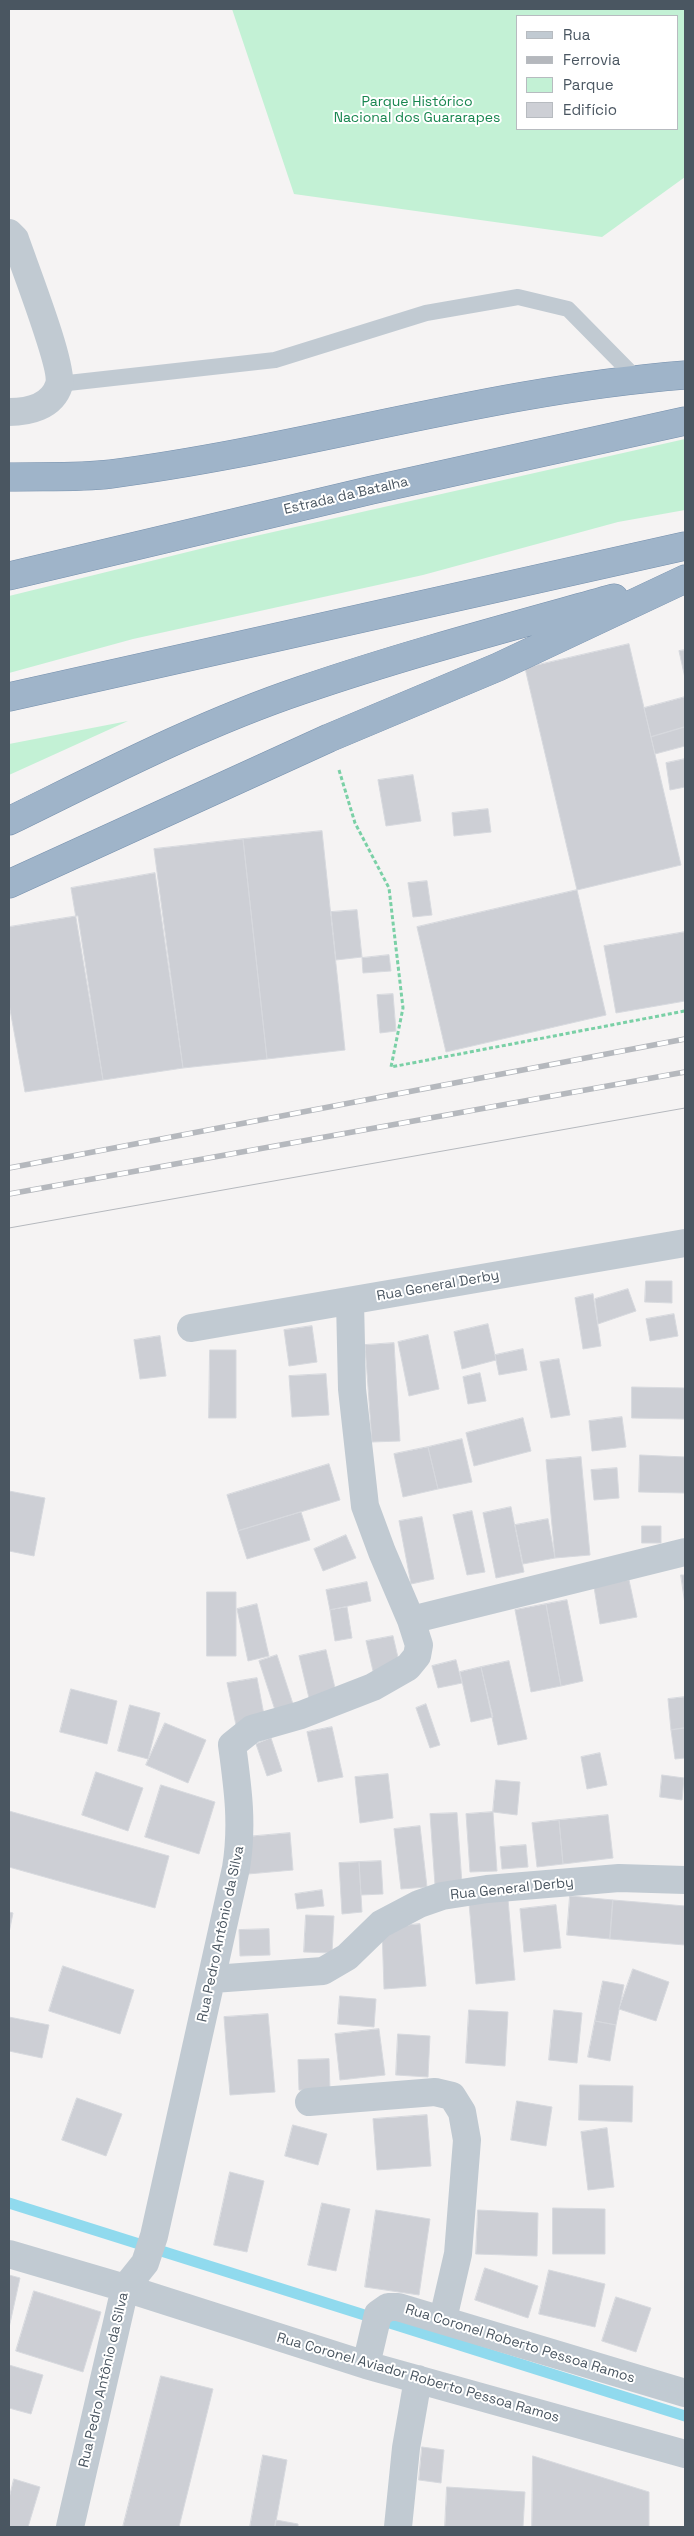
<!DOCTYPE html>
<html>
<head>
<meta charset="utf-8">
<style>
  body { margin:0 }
  #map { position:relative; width:694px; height:2536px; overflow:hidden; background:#f5f3f3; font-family:"Space Grotesk",sans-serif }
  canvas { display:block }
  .frame { position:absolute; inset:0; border:10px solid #4a5661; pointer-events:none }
  .legend { position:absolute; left:516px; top:15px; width:162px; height:115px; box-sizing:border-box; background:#fff; border:1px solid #b7bbc0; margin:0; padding:6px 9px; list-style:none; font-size:15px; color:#4a5661 }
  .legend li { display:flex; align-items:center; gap:10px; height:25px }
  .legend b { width:25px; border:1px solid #b7bbc0 }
</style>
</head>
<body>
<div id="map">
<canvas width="694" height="2536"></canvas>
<div class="frame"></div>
<ul class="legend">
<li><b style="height:6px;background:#c1cad2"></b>Rua</li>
<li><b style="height:6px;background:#b5b8bd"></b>Ferrovia</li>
<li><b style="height:14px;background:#c3f1d5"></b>Parque</li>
<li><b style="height:14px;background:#cdcfd5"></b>Edifício</li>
</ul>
</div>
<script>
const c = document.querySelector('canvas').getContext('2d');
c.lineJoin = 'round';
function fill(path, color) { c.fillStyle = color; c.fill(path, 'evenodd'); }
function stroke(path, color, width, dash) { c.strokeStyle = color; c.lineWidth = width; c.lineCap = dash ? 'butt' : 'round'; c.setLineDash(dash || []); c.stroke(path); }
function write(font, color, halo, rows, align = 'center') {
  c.font = font + ' "Space Grotesk",sans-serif'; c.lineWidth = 4; c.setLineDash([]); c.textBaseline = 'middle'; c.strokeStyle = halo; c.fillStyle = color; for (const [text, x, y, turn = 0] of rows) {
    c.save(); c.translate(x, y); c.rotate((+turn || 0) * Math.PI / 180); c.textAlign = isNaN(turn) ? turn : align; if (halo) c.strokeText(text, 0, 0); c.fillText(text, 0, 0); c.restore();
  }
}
fill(new Path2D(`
  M232,9H685V177L602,237L294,194ZM518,16H678V129H518Z
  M685,439V510L618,522L423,575L133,639L9,673V596L220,544Z
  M128,721L9,775V744Z`), '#c3f1d5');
stroke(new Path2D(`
  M9,2203L685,2416`), '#90daee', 11);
const building = new Path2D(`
  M629,644L681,865L577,890L525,668Z
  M685,650V678L679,651Z
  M685,697V727L651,737L644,708Z
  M685,727V746L655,754L651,737Z
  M685,759V787L670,790L666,763Z
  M413,775L421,821L386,826L378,780Z
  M488,809L491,832L454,836L452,813Z
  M322,831L345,1050L267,1059L243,839Z
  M243,839L267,1059L183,1068L154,849Z
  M155,873L183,1068L103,1080L71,888Z
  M427,881L432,915L413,917L408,883Z
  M577,890L606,1015L446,1052L417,927Z
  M357,910L362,957L336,960L331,912Z
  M78,916L103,1080L25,1092L9,1004V927Z
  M685,932V1001L616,1013L604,946Z
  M389,955L391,971L363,973L362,958Z
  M393,994L396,1031L380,1033L377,995Z
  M646,1281H672V1303L645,1302Z
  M628,1289L636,1311L598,1324L595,1299Z
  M593,1294L601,1346L583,1349L575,1298Z
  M674,1314L678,1336L650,1341L646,1319Z
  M488,1324L496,1360L462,1369L454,1332Z
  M312,1326L317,1362L289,1366L284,1330Z
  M428,1335L439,1389L409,1396L398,1342Z
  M160,1336L166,1376L140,1379L134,1340Z
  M394,1343L400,1441L372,1442L365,1345Z
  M523,1349L527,1370L499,1375L495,1355Z
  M210,1350H236V1418H209Z
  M559,1359L570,1415L551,1418L540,1362Z
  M480,1373L486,1401L468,1404L463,1377Z
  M326,1374L329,1415L292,1417L289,1376Z
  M632,1387L685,1388V1419L632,1418Z
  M622,1417L626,1447L592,1451L589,1421Z
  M523,1418L531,1451L474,1466L466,1433Z
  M462,1439L472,1482L438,1489L428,1447Z
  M428,1447L438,1489L403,1497L394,1454Z
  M640,1455L685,1457V1493L639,1492Z
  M581,1457L590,1555L555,1558L546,1460Z
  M329,1464L340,1500L238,1531L227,1495Z
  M617,1468L619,1498L594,1500L591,1470Z
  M9,1491L45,1498L34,1556L9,1551Z
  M511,1507L524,1572L496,1578L483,1513Z
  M472,1511L485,1572L467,1575L453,1515Z
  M301,1512L310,1540L247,1559L238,1531Z
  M422,1517L434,1579L411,1584L399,1521Z
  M548,1519L555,1558L523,1564L515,1525Z
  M642,1526H661V1543H642Z
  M346,1535L356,1558L323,1571L314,1549Z
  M681,1575H685V1604Z
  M629,1580L637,1617L600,1624L594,1587Z
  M367,1582L371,1601L330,1610L326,1590Z
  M207,1592H236V1656H207Z
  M567,1600L583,1681L561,1686L546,1604Z
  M257,1604L269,1656L248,1661L237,1609Z
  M546,1604L561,1686L531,1692L515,1610Z
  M347,1607L352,1638L335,1641L330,1610Z
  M393,1636L400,1666L373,1671L366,1641Z
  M326,1650L336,1692L309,1698L299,1656Z
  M277,1655L293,1704L275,1710L259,1661Z
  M456,1660L462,1683L438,1688L432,1666Z
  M509,1661L527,1739L498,1745L481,1667Z
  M481,1667L493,1717L471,1722L460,1672Z
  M257,1678L265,1720L236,1725L227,1683Z
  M71,1689L117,1701L107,1744L60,1732Z
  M685,1697V1728L671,1730L668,1699Z
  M426,1704L440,1745L430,1748L416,1708Z
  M130,1705L160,1713L148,1759L118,1751Z
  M165,1723L206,1740L188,1783L146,1765Z
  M332,1727L343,1777L318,1782L307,1732Z
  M685,1728V1758L675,1759L671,1730Z
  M271,1738L282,1771L267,1776L256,1744Z
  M600,1753L607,1785L587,1789L581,1757Z
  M96,1772L143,1788L128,1831L82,1815Z
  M388,1774L393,1818L360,1823L355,1777Z
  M662,1775L684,1778L682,1800L660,1797Z
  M496,1780L520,1782L517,1815L493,1812Z
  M161,1785L215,1802L199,1854L145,1837Z
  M9,1811L169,1856L155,1908L9,1867Z
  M493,1812L497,1871L470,1872L466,1814Z
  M457,1813L462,1884L435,1885L430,1814Z
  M608,1815L613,1858L563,1864L559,1820Z
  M559,1820L563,1864L537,1867L532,1823Z
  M420,1826L427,1887L401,1889L394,1829Z
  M290,1833L293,1870L248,1874L245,1837Z
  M526,1845L528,1867L502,1869L500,1847Z
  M381,1861L383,1894L361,1895L359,1862Z
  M359,1862L362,1912L342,1914L339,1863Z
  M322,1890L324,1906L297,1909L295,1894Z
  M570,1896L613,1900L610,1939L567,1935Z
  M508,1899L515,1980L476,1984L469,1903Z
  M613,1900L685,1906V1945L610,1939Z
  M556,1905L561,1948L524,1952L520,1909Z
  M9,1912L13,1913L9,1933Z
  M306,1915L334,1916L332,1953L304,1952Z
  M420,1924L426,1986L384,1989L382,1928Z
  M269,1929L270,1955L240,1956L239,1930Z
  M63,1966L134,1990L120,2034L49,2011Z
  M633,1969L669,1982L656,2021L619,2009Z
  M603,1981L624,1985L616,2025L595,2021Z
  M340,1996L376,1999L374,2027L338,2024Z
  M469,2010L508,2012L505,2066L466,2063Z
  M554,2010L582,2013L577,2063L549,2060Z
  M268,2014L275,2092L230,2095L224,2017Z
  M9,2017L49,2025L42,2058L9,2051Z
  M595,2021L616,2025L610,2061L588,2057Z
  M379,2029L385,2075L340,2080L335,2034Z
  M398,2034L430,2036L428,2077L396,2075Z
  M329,2059L330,2090H299L298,2060Z
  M580,2085L633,2086L632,2122L579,2120Z
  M77,2098L122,2114L106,2156L62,2140Z
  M517,2101L552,2107L546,2146L511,2140Z
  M427,2115L431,2166L377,2170L373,2119Z
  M293,2125L327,2134L318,2165L285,2156Z
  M607,2128L614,2187L588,2190L581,2132Z
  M230,2172L264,2181L247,2252L214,2245Z
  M322,2203L350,2209L336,2271L308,2265Z
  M553,2208L605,2209V2254H553Z
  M376,2210L430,2219L419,2295L365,2287Z
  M478,2210L538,2213L537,2256L476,2254Z
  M485,2268L538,2286L528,2318L475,2300Z
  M549,2270L605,2284L595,2327L539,2314Z
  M9,2275L20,2278L9,2328Z
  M34,2291L101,2312L83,2372L16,2351Z
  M616,2297L651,2308L636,2352L602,2341Z
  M9,2365L43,2375L31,2414L9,2408Z
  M161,2376L213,2389L179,2527H123Z
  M422,2447L444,2450L441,2483L419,2480Z
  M263,2455L287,2460L275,2527H250Z
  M533,2456L649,2492V2527H532Z
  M14,2479L40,2487L28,2527H9V2499Z
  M447,2487L525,2492L523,2527H445Z
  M276,2520L298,2524V2527H275Z`);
fill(building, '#cdcfd5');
stroke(building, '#d7d9de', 1);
const trunk = new Path2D(`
  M9,477C42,476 78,478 111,474C304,449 491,390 685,375
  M9,576L372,490L685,421
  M9,697L685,546
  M9,821C105,774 201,724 302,690C404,655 510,627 614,598
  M9,884L329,738L498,667L685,579`);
stroke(trunk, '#7690ad', 29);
stroke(new Path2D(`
  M339,770L355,823L389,888L403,1008L391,1067L685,1011`), '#7ad0a6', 3, [4, 2.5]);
stroke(new Path2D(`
  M59,384L275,360L426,313L518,297L568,309L637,379`), '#c1cad2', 16);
stroke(new Path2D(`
  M9,233L15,239C23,263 64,367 59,385C52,407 28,412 9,412
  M191,1328L685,1243
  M411,1620L685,1552
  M213,1979L323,1971L347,1957L381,1924L419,1904L442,1896L487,1889L619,1878L685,1880
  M309,2102L435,2092L452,2096L462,2112L467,2140L458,2254L443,2319
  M9,2254L125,2288L366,2365L685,2454
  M366,2365L378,2314L388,2307H398L685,2393
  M70,2527L125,2288L145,2263L154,2236L236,1868C243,1825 238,1789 232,1745L252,1729L301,1715L373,1687L408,1667L417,1656L419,1645L411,1620L382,1552L365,1506L352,1389L350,1301
  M398,2527L406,2448L418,2379`), '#c1cad2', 28);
stroke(trunk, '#9fb4c9', 28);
stroke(new Path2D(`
  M9,1228L685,1108`), '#b5b8bd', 1);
const rail = new Path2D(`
  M9,1168L685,1039
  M9,1194L685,1072`);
stroke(rail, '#b5b8bd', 5.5);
stroke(rail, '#fff', 4, [11]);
write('14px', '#17864f', '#fff', [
  ["Parque Histórico",417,102],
  ["Nacional dos Guararapes",417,118]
]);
write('14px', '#4a5661', '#fff', [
  ["Estrada da Batalha",346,496,-13],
  ["Rua General Derby",438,1286,-10],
  ["Rua General Derby",512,1889,-6],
  ["Rua Pedro Antônio da Silva",221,1934,-78],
  ["Rua Coronel Roberto Pessoa Ramos",520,2344,17],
  ["Rua Coronel Aviador Roberto Pessoa Ramos",418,2378,16],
  ["Rua Pedro Antônio da Silva",104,2380,-77]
]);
</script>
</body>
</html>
